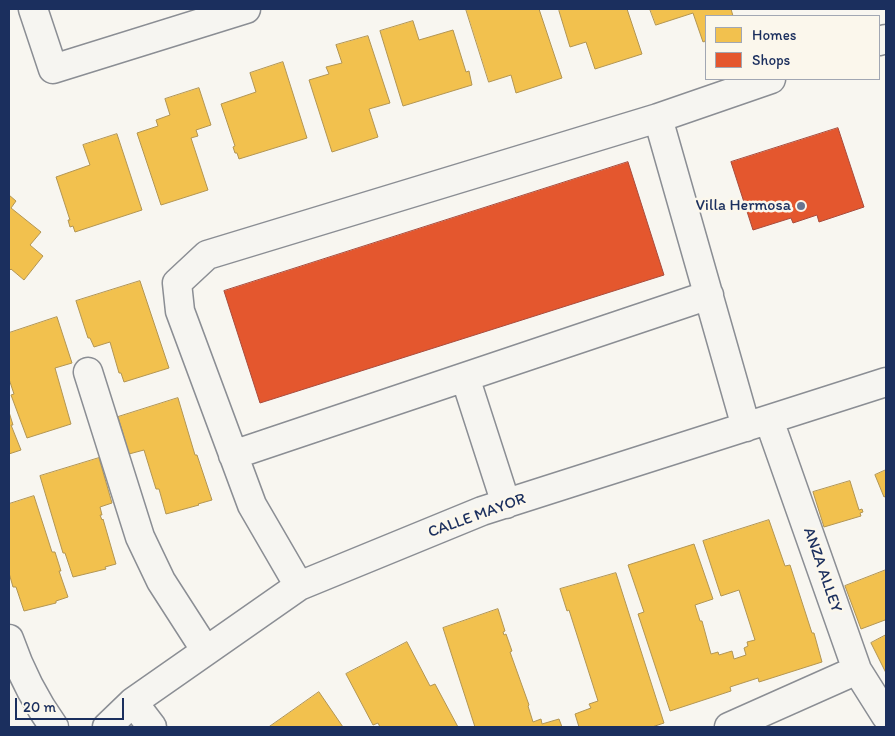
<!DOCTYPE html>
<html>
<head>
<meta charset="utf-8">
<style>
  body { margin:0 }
  #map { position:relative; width:895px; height:736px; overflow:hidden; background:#f8f6f0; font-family:Itim,sans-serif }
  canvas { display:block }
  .frame { position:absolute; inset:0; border:10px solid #1b2f5e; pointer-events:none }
  .legend { position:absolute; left:705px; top:15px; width:175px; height:65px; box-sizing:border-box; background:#fbf7ec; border:1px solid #a1a7b3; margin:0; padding:6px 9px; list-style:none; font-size:15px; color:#1b2f5e }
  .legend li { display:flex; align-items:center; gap:10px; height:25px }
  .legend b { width:25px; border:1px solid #a1a7b3 }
  .scale { position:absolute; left:15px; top:698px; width:109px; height:22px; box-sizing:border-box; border:2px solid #1b2f5e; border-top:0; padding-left:6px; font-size:15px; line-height:18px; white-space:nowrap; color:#1b2f5e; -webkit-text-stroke:4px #fbf7ec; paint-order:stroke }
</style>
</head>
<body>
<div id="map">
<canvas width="895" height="736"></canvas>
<div class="frame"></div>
<ul class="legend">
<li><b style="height:14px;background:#f2c14e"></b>Homes</li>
<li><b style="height:14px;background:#e4572e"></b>Shops</li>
</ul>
<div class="scale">20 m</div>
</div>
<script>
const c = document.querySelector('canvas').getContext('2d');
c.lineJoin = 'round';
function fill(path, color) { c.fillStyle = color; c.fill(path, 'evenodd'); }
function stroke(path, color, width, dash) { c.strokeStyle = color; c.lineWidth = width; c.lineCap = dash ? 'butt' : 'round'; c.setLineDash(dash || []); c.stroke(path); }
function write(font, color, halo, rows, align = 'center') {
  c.font = font + ' Itim,sans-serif'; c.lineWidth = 5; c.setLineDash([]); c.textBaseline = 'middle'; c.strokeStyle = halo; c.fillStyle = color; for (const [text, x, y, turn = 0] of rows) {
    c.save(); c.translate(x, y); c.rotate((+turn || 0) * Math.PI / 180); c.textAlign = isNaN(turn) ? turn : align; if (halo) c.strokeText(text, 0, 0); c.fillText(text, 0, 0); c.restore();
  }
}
const homes = new Path2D(`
  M466,9H539L562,78L516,93L511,75L489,82Z
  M560,9H627L642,54L595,69L586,42L570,47L559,11Z
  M650,9H731L733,16H706V45L705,41L703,42L693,13L656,25Z
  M413,21L419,40L453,30L466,72L469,71L472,85L403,106L380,31Z
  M368,36L390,103L369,109L378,137L332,152L309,80L329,74L326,67L342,63L336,45Z
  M283,62L307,138L239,159L237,153H235L233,147L235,146L221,104L256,92L250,73Z
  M199,88L211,125L196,130L198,136L191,138L208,190L161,205L137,133L158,126L156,120L170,115L165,99Z
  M117,134L142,210L75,232L73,226L70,227L68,220H70L56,177L90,165L83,145Z
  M9,195L16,201L11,208L41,232L30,245L43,256L24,280L11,269L9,271Z
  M140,281L169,368L124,382L121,373H119L110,342L94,347L90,338H88L76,301Z
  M57,317L72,363L55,368L71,424L27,438L11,395L14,394L9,379V333Z
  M178,398L195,455H197L212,500L198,504L199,505L166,514L159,489H156L144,450L129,454L118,417Z
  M9,412L13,425H11L21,450L9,454Z
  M99,458L112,503L100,507L102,515H100L102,520L103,519L116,564L105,567L106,569L73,577L65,553H63L40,476Z
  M886,470V496L884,497L875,475Z
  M850,481L859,510L862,509L863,512L860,513L861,516L824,527L813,492Z
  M34,496L52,552H55L61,571H59L68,597L56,601V603L24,611L16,587H13L9,573V504Z
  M769,520L785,566L790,565L812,633H814L822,662L759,682L758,678L730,687L731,691L670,711L638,614L644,612L628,565L694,544L713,599L695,605L700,621H702L711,654L718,652L719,655L732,651L734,659L746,655L744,648L748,646L747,642L755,640L739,590L721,596L703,541Z
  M886,570V622L885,620L861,629L845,586Z
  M616,573L664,723L652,727H579L575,714L591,708L589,704L598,701L569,610L567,611L560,589Z
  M498,609L505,631L503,632L504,635L506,634L512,651L510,652L529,705L528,706L533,722L541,719L542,724L559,719L562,727H475L443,628Z
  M886,635V673L871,643Z
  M407,642L430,686L435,684L458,727H380L378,723L373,725L346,674Z
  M319,692L343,727H269Z`);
fill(homes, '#f2c14e');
stroke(homes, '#b29553', 1);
const shops = new Path2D(`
  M838,128L864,207L819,222L817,215L793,223L791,218L753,230L731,162Z
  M628,162L664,275L260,403L224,291Z`);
fill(shops, '#e4572e');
stroke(shops, '#a84b3c', 1);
const minor = new Path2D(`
  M33,9L53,69L246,9
  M879,41L886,39
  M658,118L771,79
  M88,372L140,537L161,581L206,651
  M465,377L506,504
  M769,420L857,670L886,716
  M233,455L709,295
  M299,586L252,505L180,311L177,283L207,255L658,118L746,427
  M9,639C20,671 34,699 54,727
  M133,702L152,727
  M107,727L133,702L299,586L482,511L886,382
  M729,727L857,670`);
stroke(minor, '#8b8e94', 31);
stroke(minor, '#f6f5f1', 28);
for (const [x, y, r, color] of [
  [801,206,5,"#687591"]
]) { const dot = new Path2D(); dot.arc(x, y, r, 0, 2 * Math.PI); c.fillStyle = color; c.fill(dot); stroke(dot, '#fbf7ec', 2); }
write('16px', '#1b2f5e', '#fbf7ec', [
  ["Villa Hermosa",791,206]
], 'right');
write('16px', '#1b2f5e', '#fbf7ec', [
  ["CALLE MAYOR",477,516,-20],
  ["ANZA ALLEY",822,570,71]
]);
</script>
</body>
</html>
